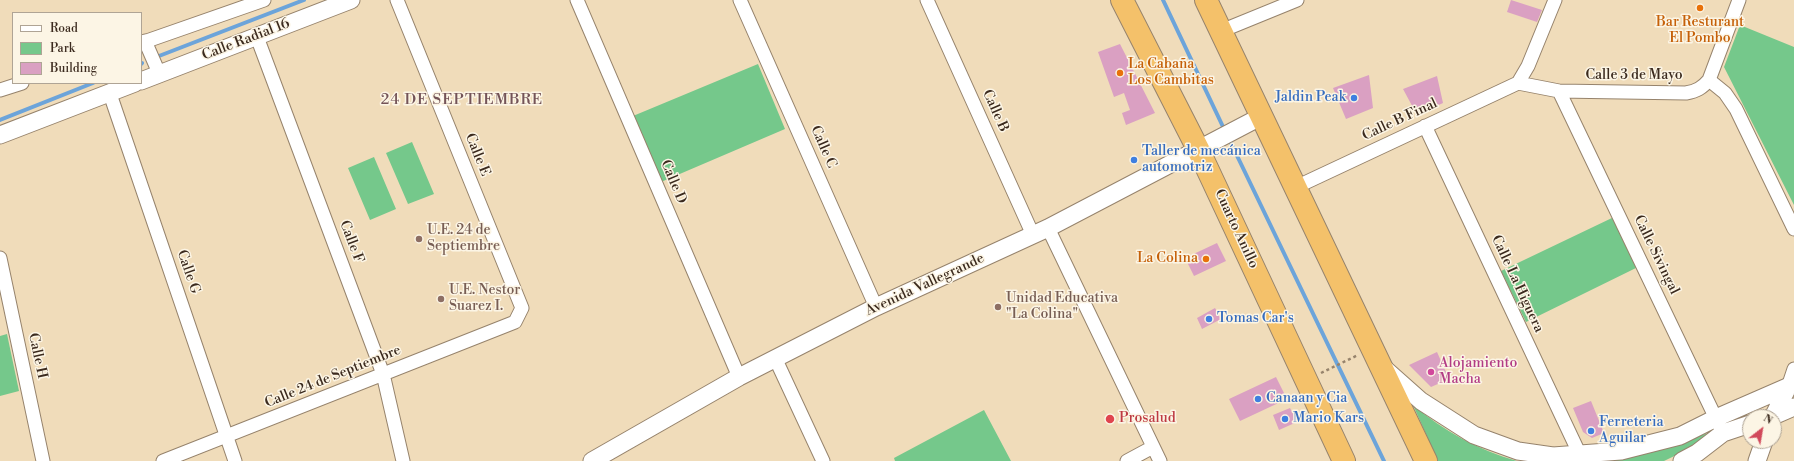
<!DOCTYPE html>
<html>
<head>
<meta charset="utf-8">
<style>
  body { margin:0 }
  #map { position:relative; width:1794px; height:461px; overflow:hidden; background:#f0dcba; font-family:"Libre Bodoni",serif }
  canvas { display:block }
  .legend { position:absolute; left:12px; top:12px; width:130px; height:72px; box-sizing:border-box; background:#fcf5e5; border:1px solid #afa495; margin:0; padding:5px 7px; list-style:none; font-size:12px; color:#3b2a1e }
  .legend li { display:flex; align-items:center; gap:8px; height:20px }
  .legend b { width:20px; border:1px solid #afa495 }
  .north { position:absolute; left:1742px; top:409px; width:40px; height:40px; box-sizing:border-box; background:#fcf5e5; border:1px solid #afa495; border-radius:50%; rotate:31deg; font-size:11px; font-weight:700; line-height:16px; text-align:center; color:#3b2a1e }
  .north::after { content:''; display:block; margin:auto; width:14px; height:18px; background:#d1495b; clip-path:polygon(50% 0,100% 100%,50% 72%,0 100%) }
</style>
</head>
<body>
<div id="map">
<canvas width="1794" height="461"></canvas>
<ul class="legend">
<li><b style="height:5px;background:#fff"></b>Road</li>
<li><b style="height:11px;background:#75c88b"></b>Park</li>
<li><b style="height:11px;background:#daa0c2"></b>Building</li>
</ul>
<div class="north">N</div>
</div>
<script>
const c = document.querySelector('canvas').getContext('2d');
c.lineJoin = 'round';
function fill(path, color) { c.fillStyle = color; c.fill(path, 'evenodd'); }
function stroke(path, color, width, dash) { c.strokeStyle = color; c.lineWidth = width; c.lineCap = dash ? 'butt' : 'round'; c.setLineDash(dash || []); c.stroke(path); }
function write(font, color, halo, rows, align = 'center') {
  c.font = font + ' "Libre Bodoni",serif'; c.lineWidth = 3; c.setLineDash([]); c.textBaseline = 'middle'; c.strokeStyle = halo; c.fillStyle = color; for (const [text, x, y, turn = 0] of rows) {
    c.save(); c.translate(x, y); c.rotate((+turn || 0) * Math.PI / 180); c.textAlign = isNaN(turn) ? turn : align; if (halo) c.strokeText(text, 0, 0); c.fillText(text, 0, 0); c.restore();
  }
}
fill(new Path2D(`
  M1740,25L1794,47V205L1724,67Z
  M758,64L785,129L661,182L633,116Z
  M412,142L434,194L408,204L386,153Z
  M374,157L396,209L370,220L348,168Z
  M1614,217L1638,267L1526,322L1501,271Z
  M7,334L19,391L0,396V336Z
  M1413,405C1444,431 1478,450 1517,461H1438Z
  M984,410L1011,461H895L894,458Z
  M1709,433H1722L1664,461H1604Z`), '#75c88b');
stroke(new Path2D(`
  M1163,0L1225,131
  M159,56L304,0
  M141,64L142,63
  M0,120L93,83
  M1229,139L1384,461`), '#6ca4da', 4);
fill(new Path2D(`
  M1511,0L1542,10L1537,22L1507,12Z
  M1120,44L1155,113L1126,125L1122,113L1130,110L1124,93L1114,97L1098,52Z
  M1369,75L1373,108L1346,119L1333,88Z
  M1437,76L1443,103L1417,115L1403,89Z
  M1217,243L1226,261L1194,276L1185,258Z
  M1215,308L1221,319L1202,329L1197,318Z
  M1437,352L1449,379L1431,387L1409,365Z
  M1276,377L1287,399L1240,421L1229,399Z
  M1591,401L1604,433L1592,438L1583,432L1573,408Z
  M1290,408L1297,422L1279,430L1273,415Z`), '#daa0c2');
const minor = new Path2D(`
  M577,0L739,377
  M740,0L876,307
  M927,0L1033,235
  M1221,31L1297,0
  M257,37L383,374L403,461
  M145,41L159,73
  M141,43L264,0
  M1709,80L1725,93L1736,109L1794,229
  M1518,83L1559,91L1686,93C1697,91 1702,88 1709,80L1739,0
  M0,90L22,83
  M1559,91L1720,427
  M110,94L235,461
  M1425,126L1580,455
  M1296,187L1518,83L1528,66L1555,0
  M1048,228L1160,461
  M0,258L43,461
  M776,360L823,461
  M1788,387L1794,369
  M163,461L515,322L522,308L397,0
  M1127,461L1153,447`);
const tertiary = new Path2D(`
  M141,81L351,0
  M0,135L135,83
  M1385,369L1421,401L1474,435L1518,451L1553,456L1621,451L1680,436L1716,418L1794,384
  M1771,417L1794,407
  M1773,417L1788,387
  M592,461L739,377L876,307L1048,228L1262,116
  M1682,461L1697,453L1723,433L1750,424
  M1757,461L1764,441`);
const trunk = new Path2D(`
  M1122,0L1198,149L1344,461
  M1206,0L1426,461`);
stroke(minor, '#96836c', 15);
stroke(tertiary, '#96836c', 19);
stroke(trunk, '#96836c', 24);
stroke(new Path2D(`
  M1321,373L1358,355`), '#96836c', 2.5, [3, 3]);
stroke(minor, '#fff', 13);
stroke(tertiary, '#fff', 17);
stroke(trunk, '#f4c16a', 22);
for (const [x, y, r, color] of [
  [1700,8,4,"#e8710a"],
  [1120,73,4,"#e8710a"],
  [1354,98,4,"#3f7fe0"],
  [1134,160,4,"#3f7fe0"],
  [419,239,4,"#8d6e63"],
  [1206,259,4,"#e8710a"],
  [441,299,4,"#8d6e63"],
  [998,307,4,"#8d6e63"],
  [1209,319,4,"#3f7fe0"],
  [1431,372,4,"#d1479c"],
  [1258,399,4,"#3f7fe0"],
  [1110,419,5,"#e0444e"],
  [1285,419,4,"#3f7fe0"],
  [1591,431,4,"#3f7fe0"]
]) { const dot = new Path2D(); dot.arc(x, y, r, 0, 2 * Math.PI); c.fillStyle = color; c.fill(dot); stroke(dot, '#fcf5e5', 1.5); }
write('14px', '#c56008', '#fcf5e5', [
  ["Bar Resturant",1700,23],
  ["El Pombo",1700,39],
  ["La Cabaña",1128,65,"left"],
  ["Los Cambitas",1128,81,"left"],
  ["La Colina",1198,259,"right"]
]);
write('14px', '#3b2a1e', '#fcf5e5', [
  ["Calle Radial 16",246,40,-21],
  ["Calle 3 de Mayo",1634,76],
  ["Calle B",995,111,66],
  ["Calle B Final",1400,120,-25],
  ["Calle C",823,147,66],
  ["Calle E",477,155,68],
  ["Calle D",673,182,67],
  ["Cuarto Anillo",1236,229,65],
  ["Calle F",351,242,69],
  ["Calle Sivingal",1656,255,64],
  ["Calle G",188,272,71],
  ["Calle La Higuera",1517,284,65],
  ["Avenida Vallegrande",925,285,-25],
  ["Calle H",37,356,78],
  ["Calle 24 de Septiembre",333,377,-22]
]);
write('14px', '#366cbe', '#fcf5e5', [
  ["Jaldin Peak",1346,98,"right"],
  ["Taller de mecánica",1142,152],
  ["automotriz",1142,168],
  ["Tomas Car's",1217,319],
  ["Canaan y Cia",1266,399],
  ["Mario Kars",1293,419],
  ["Ferreteria",1599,423],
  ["Aguilar",1599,439]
], 'left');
write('14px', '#785e54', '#fcf5e5', [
  ["U.E. 24 de",427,231],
  ["Septiembre",427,247],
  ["U.E. Nestor",449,291],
  ["Suarez I.",449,307],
  ["Unidad Educativa",1006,299],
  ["\"La Colina\"",1006,315]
], 'left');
write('14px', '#b23c85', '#fcf5e5', [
  ["Alojamiento",1439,364],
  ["Macha",1439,380]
], 'left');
write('14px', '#be3a42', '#fcf5e5', [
  ["Prosalud",1119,419]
], 'left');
c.letterSpacing = '1px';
write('15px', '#735357', '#fcf5e5', [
  ["24 DE SEPTIEMBRE",462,100]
]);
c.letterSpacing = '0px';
</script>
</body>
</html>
